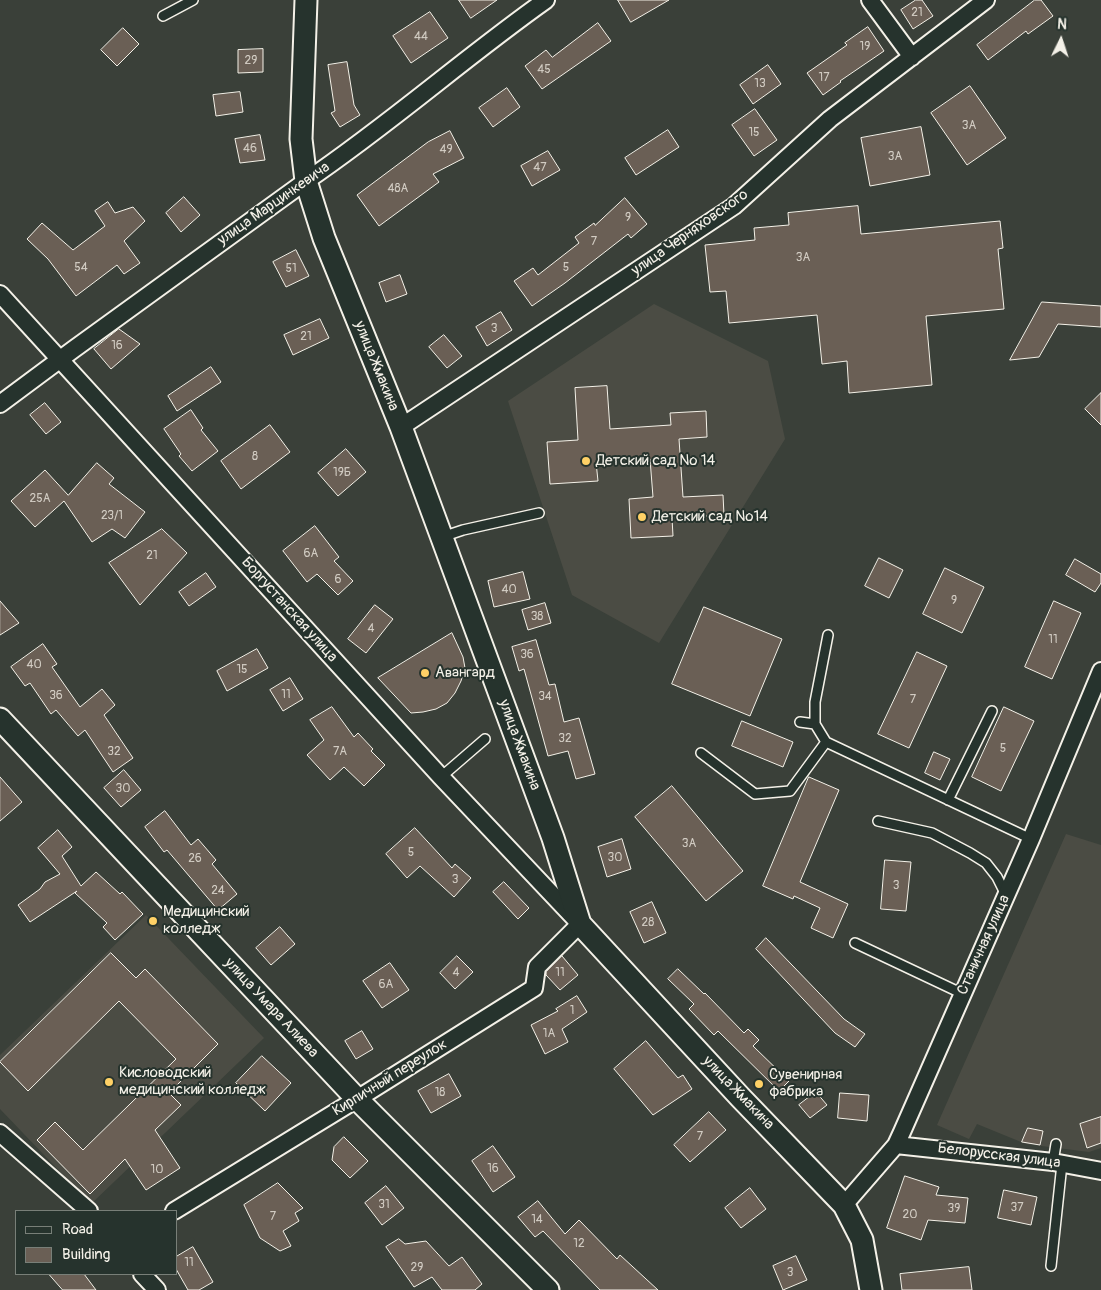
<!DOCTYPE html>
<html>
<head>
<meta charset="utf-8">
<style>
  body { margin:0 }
  #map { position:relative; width:1101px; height:1290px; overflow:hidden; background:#3a4039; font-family:Pangolin,sans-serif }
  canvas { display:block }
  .legend { position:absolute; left:15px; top:1210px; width:162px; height:65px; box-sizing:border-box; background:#26332d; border:1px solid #787f78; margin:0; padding:6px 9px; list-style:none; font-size:15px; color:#f4f1e8 }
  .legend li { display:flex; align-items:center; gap:10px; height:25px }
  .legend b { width:25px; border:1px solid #787f78 }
  .north { position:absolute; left:1036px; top:15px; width:50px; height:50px; -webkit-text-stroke:4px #26332d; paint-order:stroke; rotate:4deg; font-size:14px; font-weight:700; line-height:20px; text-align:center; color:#f4f1e8 }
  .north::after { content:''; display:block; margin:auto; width:18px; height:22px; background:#f4f1e8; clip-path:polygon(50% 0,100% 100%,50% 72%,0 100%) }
</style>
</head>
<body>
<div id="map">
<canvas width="1101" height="1290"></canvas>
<ul class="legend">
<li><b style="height:6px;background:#26332d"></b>Road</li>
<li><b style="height:14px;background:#6a5f55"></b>Building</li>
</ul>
<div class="north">N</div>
</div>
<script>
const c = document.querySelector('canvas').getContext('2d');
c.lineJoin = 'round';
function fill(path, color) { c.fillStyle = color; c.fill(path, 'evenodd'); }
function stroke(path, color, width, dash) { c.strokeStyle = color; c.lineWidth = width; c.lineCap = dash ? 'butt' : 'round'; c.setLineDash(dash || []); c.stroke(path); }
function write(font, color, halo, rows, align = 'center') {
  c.font = font + ' Pangolin,sans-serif'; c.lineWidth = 4; c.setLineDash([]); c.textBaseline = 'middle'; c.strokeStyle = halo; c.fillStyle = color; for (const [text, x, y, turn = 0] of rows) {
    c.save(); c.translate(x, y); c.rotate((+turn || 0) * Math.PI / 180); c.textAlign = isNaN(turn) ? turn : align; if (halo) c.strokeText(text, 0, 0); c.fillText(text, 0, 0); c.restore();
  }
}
fill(new Path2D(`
  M654,304L768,361L785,439L659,643L572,595L508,401Z
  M1066,834L1101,845V1148L1089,1152L1026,1144L977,1124L969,1139L937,1125Z
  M146,915L264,1038L91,1204L0,1109V1055Z`), '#4b4c44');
const building = new Path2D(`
  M459,0H497L471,18Z
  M618,0H669L631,22Z
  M916,0H922L933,16L913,29L901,10Z
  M1035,0H1041L1053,16L1028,34L1026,31L988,60L977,45Z
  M430,12L448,38L411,63L393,36Z
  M598,23L611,41L542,89L525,66L546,50L552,57Z
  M868,27L884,51L840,81L841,82L823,95L807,73L847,45L845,43Z
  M123,28L139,44L117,66L101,50Z
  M263,49V72L238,73V50Z
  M347,62L354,105L360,115L340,127L331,113L335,111L328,65Z
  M768,65L781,84L753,104L740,85Z
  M970,86L1006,138L967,165L931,113Z
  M507,88L520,107L493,127L479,108Z
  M240,92L243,112L216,116L213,95Z
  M755,109L777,140L754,156L732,125Z
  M921,127L930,175L870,186L861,138Z
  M668,130L679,147L636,175L625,158Z
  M450,131L464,158L433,174L439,182L379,226L357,195L428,142Z
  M260,135L265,160L240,163L235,139Z
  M548,151L560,170L532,186L521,166Z
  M184,197L200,215L181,232L166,213Z
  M625,198L647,224L631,238L628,234L565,283L532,306L514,281L533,268L538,275L579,243L575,237L594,223L595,225Z
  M108,202L115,213L133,207L145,221L124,241L140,263L124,274L117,265L76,296L48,259L27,239L42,223L73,250L105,226L95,211Z
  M858,206L861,234L1000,221L1003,248L998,249L1004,309L926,316L932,385L849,393L847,361L822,364L817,315L729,323L726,291L710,292L705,245L755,240L754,228L789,225L788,213Z
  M296,250L309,276L286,287L273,262Z
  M400,275L407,294L386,302L379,283Z
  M1042,302L1101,306V327L1058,324L1039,357L1010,360Z
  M501,312L512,330L487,346L476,327Z
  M320,319L329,338L293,355L284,335Z
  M119,329L140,344L111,369L94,349Z
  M444,335L462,356L447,368L429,347Z
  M211,367L221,382L177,411L168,396Z
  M607,386L610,429L671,425L670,413L706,411L707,437L679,439L683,497L723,495L724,515L672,518L673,536L631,538L629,499L653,497L650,459L596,462L598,481L550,484L547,442L578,440L575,388Z
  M1101,393V425L1085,409Z
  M45,403L61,422L46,434L30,415Z
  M191,410L203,428L201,430L218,451L192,471L179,456L181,454L164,429Z
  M270,425L290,452L241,489L221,461Z
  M346,449L366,472L338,496L318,473Z
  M97,463L114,478L109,484L145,512L125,538L112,529L92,542L64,501L35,527L11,501L45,470L68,495Z
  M315,526L339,557L334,561L353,581L338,595L317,574L307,582L283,551Z
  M162,529L187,553L140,605L109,563Z
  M879,558L903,570L889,598L865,586Z
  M1075,559L1101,574V583L1095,592L1066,575Z
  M945,568L984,587L962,633L923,614Z
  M523,572L530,599L494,607L488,581Z
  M206,573L216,587L189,606L179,592Z
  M0,601L19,623L0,635Z
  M1054,601L1081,613L1052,679L1025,667Z
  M545,603L551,623L528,630L522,610Z
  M375,605L393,619L366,653L348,639Z
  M704,607L782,639L750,716L672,684Z
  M452,633L463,657L465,668L461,681L455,693L447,703L436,709L423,712L411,713L378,678Z
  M536,640L549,685L555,684L564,722L579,718L595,774L576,779L568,751L548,756L524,669L519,671L512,647Z
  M43,644L57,664L52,667L80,707L102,689L115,705L104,715L133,758L113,772L85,730L78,736L56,710L51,714L30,683L25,686L11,667Z
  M257,649L268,668L227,691L217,671Z
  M917,652L947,666L909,748L878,734Z
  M290,678L303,699L283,711L270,690Z
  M332,707L354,737L358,733L373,749L371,751L385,765L364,786L344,767L330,780L307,755L324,740L310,720Z
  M1004,707L1034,721L1001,791L972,777Z
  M742,721L793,742L783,767L732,746Z
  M934,752L950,759L940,780L925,773Z
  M124,770L141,790L121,807L104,788Z
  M0,777L22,802L0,821Z
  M809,777L839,790L800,882L848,904L833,938L811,928L820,908L794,896L793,899L763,886Z
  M672,786L743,871L706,901L635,817Z
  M165,811L191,845L198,839L216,860L212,864L237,894L218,910L167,850L164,852L145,827Z
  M415,828L452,868L455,864L471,878L454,897L420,866L407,878L386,854Z
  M58,830L72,847L62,856L81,886L96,872L120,894L122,892L143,914L115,940L103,927L107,923L75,893L77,891L30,922L18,905L40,889L45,882L60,874L38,848Z
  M622,839L631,869L607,877L598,847Z
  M885,860L911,862L906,911L881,909Z
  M504,882L529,908L518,919L493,892Z
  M652,902L666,933L644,943L630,912Z
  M280,927L295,944L271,965L256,948Z
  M766,938L844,1019L865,1034L855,1047L835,1033L756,949Z
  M111,953L136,978L145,969L218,1044L169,1093L181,1105L155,1130L180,1168L146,1190L125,1159L90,1194L37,1140L55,1122L83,1150L176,1059L119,1001L28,1091L0,1062Z
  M457,956L473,972L455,989L440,973Z
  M562,956L578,975L560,990L546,975V972Z
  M390,963L409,990L382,1008L363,981Z
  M678,969L704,994L705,993L744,1033L748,1029L759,1040L753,1046L789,1081L779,1091L718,1031L714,1035L689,1009L694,1004L668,979Z
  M577,996L587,1012L562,1029L568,1042L545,1054L531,1025L558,1011L556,1009Z
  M362,1031L373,1049L356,1059L345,1041Z
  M646,1041L678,1078L683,1075L692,1089L653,1115L614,1069Z
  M262,1056L291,1083L265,1111L236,1083Z
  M449,1074L461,1096L431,1113L418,1091Z
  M816,1092L827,1105L810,1118L799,1105Z
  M840,1093L869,1095L867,1121L838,1118Z
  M709,1112L726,1130L690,1162L674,1145Z
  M1101,1117V1143L1087,1148L1080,1124Z
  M1028,1128L1043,1131L1040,1145L1022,1142Z
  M344,1137L368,1161L350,1178L332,1160L334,1147Z
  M493,1146L515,1177L493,1192L472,1161Z
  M905,1176L939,1187L936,1195L968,1198L965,1223L928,1220L921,1240L887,1228Z
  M278,1183L303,1208L295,1213L299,1221L283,1231L291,1246L280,1251L260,1238L244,1205Z
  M386,1186L404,1208L382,1225L365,1203Z
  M750,1188L766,1209L741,1228L725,1208Z
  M1004,1190L1037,1197L1031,1225L998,1218Z
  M538,1201L565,1234L579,1220L617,1259L620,1255L658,1290H600L543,1231L535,1237L518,1217Z
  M399,1239L405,1244L426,1241L449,1266L462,1257L482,1284L475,1290H442L432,1277L414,1287L386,1247Z
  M193,1247L213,1282L199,1290H188L176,1269V1257Z
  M796,1256L807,1280L783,1290L773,1266Z
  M969,1267L972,1290H902L900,1274Z
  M49,1274H84L96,1290H63Z`);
fill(building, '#6a5f55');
stroke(building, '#f4f1e8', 1);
const service = new Path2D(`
  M163,16L193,0
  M442,537L463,530L539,513
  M828,635L815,702V724L826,742L1031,839
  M800,722L815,724
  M701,753L755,794L790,791L826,742
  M441,777L485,739
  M948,800L992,711
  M878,821L932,833L970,853L986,863L997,877L1006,895
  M855,943L963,994
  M1053,1162L1056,1144
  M1051,1266L1062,1164`);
const minor = new Path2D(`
  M870,0L912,57
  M0,294L441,777L580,924L537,967L534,988L357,1099L174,1211
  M0,404L74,349L306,181C389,125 464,58 546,0
  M401,427L734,206L830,119L986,0
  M0,1133L89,1211
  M896,1145L1053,1162L1101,1171
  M844,1205L896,1145L902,1132L1031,839L1101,671
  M142,1274L157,1290`);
const tertiary = new Path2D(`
  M306,0L301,139L306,181L324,238L401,427L553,838L580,924L740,1097L844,1205L862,1240L871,1290
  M0,719L357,1099L548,1290`);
stroke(service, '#f4f1e8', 12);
stroke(minor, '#f4f1e8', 20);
stroke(tertiary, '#f4f1e8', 25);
stroke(service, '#26332d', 9);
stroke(minor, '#26332d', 16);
stroke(tertiary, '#26332d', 21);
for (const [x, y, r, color] of [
  [586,461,5,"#ffd166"],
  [642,517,5,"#ffd166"],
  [425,673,5,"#ffd166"],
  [153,921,5,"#ffd166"],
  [109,1082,5,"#ffd166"],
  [759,1084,5,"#ffd166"]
]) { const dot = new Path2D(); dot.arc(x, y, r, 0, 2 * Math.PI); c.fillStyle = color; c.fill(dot); stroke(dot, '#26332d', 2); }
write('12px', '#d2ccc3', null, [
  ["21",917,13],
  ["44",421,37],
  ["19",865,47],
  ["29",251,61],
  ["45",544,70],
  ["17",824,78],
  ["13",760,84],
  ["3А",969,126],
  ["15",754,133],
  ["46",250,149],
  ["49",446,150],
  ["3А",895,157],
  ["47",540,168],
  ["48А",398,189],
  ["9",628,218],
  ["7",594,242],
  ["3А",803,258],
  ["54",81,268],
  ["5",566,268],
  ["51",291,269],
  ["3",494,329],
  ["21",306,337],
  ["16",117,346],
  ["8",255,457],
  ["19Б",342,473],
  ["25А",40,499],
  ["23/1",112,516],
  ["6А",311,554],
  ["21",152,556],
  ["6",338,580],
  ["40",509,590],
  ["9",954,601],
  ["38",537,617],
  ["4",371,629],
  ["11",1053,640],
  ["36",527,655],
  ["40",34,665],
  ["15",242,670],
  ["11",286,695],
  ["36",56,696],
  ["34",545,697],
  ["7",913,700],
  ["32",565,739],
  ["5",1003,749],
  ["32",114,752],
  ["7А",340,752],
  ["30",123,789],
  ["3А",689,844],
  ["5",411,853],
  ["30",615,858],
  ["26",195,859],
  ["3",455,880],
  ["3",896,886],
  ["24",218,891],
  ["28",648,923],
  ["4",456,973],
  ["11",560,973],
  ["6А",386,985],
  ["1",572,1011],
  ["1А",549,1034],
  ["18",440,1093],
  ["7",700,1137],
  ["16",493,1169],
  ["10",157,1170],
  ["31",384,1205],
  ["37",1017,1208],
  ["39",954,1209],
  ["20",910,1215],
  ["7",273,1217],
  ["14",537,1220],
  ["12",579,1244],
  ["11",189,1263],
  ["29",417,1268],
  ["3",790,1273]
]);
write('15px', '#f4f1e8', '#26332d', [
  ["улица Марцинкевича",274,204,-35],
  ["улица Черняховского",690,233,-35],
  ["улица Жмакина",376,366,68],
  ["Боргустанская улица",289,610,48],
  ["улица Жмакина",519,745,70],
  ["Станичная улица",984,945,-66],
  ["улица Умара Алиева",271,1008,47],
  ["Кирпичный переулок",390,1078,-32],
  ["улица Жмакина",738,1093,46],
  ["Белорусская улица",999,1156,7]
]);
write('15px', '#f4f1e8', '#26332d', [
  ["Детский сад № 14",596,461],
  ["Детский сад №14",652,517],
  ["Авангард",435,673],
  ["Медицинский",163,912],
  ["колледж",163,929],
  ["Кисловодский",119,1073],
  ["медицинский колледж",119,1090],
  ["Сувенирная",769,1075],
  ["фабрика",769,1092]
], 'left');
</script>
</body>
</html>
